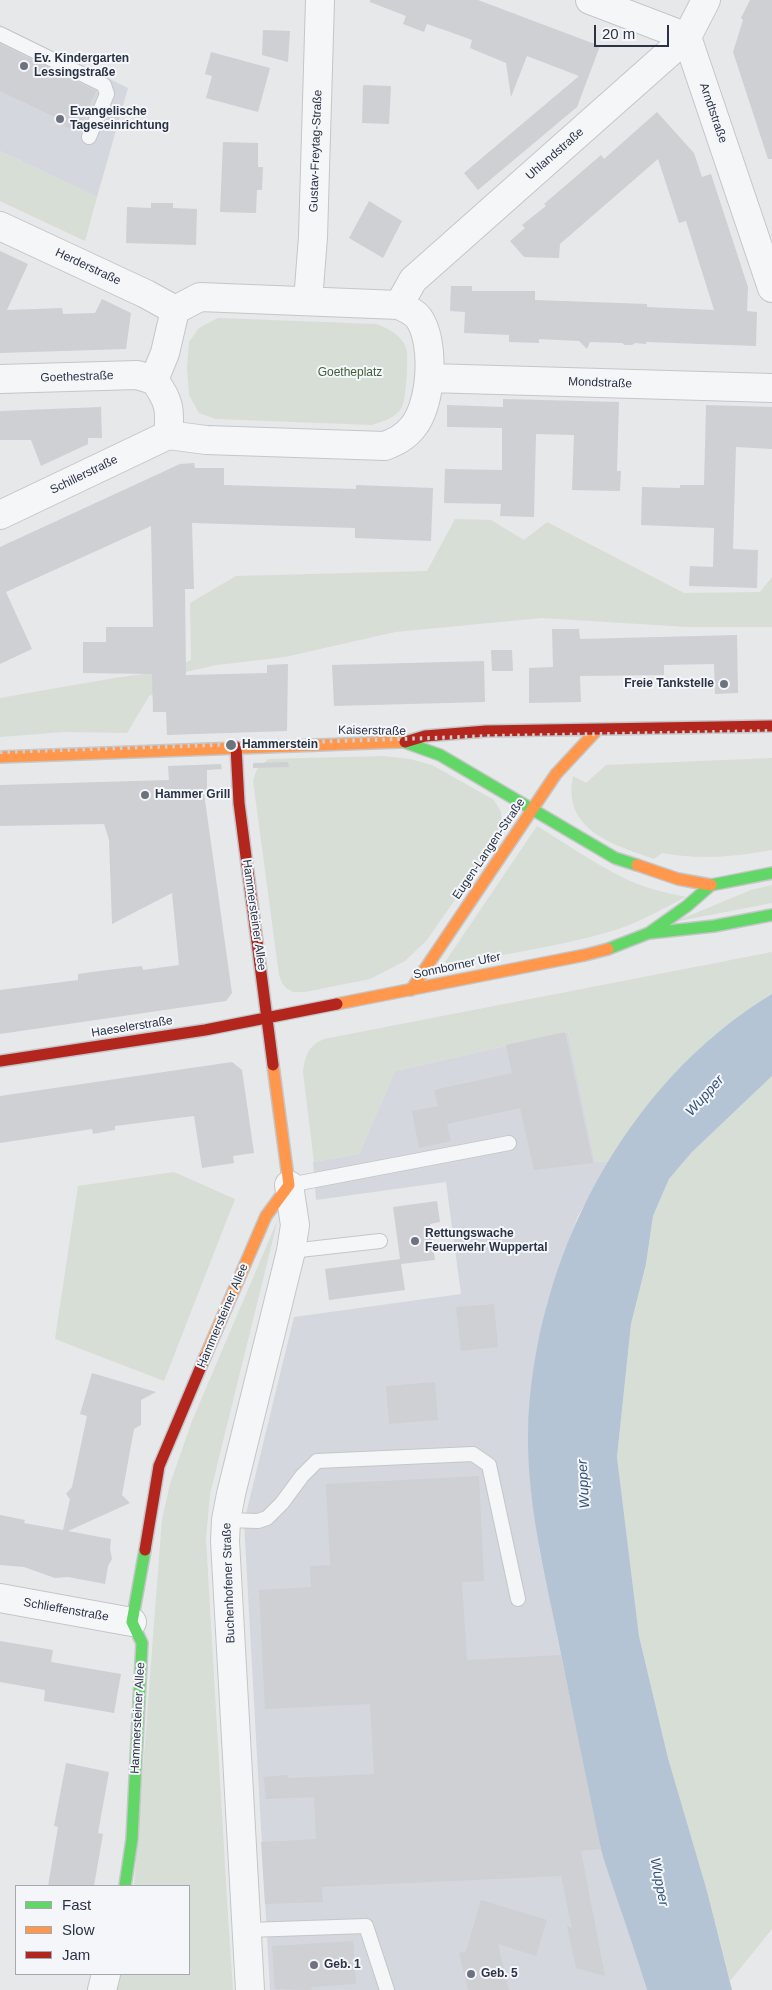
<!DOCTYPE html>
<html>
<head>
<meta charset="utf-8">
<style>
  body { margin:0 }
  #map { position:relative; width:772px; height:1990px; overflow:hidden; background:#e6e8ea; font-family:Arial,sans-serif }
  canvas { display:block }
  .legend { position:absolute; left:15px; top:1885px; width:175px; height:90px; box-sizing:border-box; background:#f4f6f9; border:1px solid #a4a8b1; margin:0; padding:6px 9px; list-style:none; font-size:15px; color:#2b3445 }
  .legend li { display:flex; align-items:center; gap:10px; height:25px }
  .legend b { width:25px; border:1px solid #a4a8b1 }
  .scale { position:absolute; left:594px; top:25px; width:75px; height:22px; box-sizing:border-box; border:2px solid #2b3445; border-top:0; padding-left:6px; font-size:15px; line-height:18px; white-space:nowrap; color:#2b3445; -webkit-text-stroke:4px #f4f6f9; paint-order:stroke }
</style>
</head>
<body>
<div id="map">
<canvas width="772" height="1990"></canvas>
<ul class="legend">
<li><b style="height:6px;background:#63d668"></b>Fast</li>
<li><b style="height:6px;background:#ff974d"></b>Slow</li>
<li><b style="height:6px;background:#b3261e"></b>Jam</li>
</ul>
<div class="scale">20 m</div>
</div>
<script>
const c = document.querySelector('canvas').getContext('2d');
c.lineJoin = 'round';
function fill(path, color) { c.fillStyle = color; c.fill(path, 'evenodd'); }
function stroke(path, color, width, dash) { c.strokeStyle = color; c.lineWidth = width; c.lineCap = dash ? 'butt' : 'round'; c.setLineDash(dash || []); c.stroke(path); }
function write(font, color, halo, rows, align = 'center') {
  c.font = font + ' Arial,sans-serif'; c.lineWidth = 4; c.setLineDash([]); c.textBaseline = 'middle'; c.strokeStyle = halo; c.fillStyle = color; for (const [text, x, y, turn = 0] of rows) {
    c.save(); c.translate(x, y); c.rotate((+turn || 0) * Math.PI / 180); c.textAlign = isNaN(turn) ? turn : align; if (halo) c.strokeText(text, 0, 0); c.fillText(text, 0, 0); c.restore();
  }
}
fill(new Path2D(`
  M0,25L128,88L97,197L0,151Z
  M568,1032L595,1162L610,1161L578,1216L547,1303L534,1367L528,1433L531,1492L540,1553L602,1850L647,1990H270L244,1522L294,1317L461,1294L446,1182L316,1200L313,1162L359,1154L395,1071Z`), '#d4d7dd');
fill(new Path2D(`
  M0,151L97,197L85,241L0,201Z
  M218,318L377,324C388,329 402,335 406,348C409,357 406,399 402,407C396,418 383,421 372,425L216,419L199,413L189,395L187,368L189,342L199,328Z
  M455,519L491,520L524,540L547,522L684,593L760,592L772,577V627H688L542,618L395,632L285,657L217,665L172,675L167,690L149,696L127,733L64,732L0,737V698C38,691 76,685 114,678C144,673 162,675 191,660L190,603L236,576L427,571Z
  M384,756L410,759L432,765L494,800L501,812L502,825L500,835L427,940L405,961L370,979L305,992H293L286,988L282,983L279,975L253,781L257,769L268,759Z
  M772,758V850C735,857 699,860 662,853L654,859C612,844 562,830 573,776L586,783L606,765Z
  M537,826C568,845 598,866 630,881C648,889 667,893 686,897C666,907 647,918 627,926C572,945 507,953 450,965L445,962Z
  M772,885V903L674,922L751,890Z
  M772,952V994C706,1034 648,1094 610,1161L595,1162L568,1032L395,1071L359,1154L314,1162L303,1072C305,1056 309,1045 324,1039Z
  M772,1076V1929L730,1981L707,1891L668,1758L639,1636L617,1457L631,1324L646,1264L653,1216L669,1179L692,1152Z
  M174,1172L235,1199L164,1381L55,1339L78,1186Z
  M278,1219L210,1494L206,1539L228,1917L233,1990H114L118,1974H189V1886H134L162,1519L170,1484L192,1421Z`), '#d6ded6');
fill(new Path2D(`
  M772,994V1076L692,1152L669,1179L653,1216L646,1264L631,1324L617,1457L639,1636L668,1758L707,1891L732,1990H647C637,1959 627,1927 616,1896C611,1880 605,1865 601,1849C585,1781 573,1712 559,1644C545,1575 527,1504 528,1433C532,1262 624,1083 772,994Z`), '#b4c4d5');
fill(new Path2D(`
  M370,0H478L600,46L577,107L478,190L464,173L579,76L527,56L511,97L506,63L470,48L472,40L450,32L427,24L424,32L403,24L406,16L370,2Z
  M750,0H772V159H768L733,52L743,20L741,18Z
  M263,30L290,31L288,62L262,55Z
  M0,44L96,91L77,132L55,121L57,118L0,91Z
  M211,52L270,68L258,112L206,98L212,76L205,74Z
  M363,85L391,86L389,124L362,123Z
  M657,112L694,153L702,177L711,174L748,287L747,311L757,312L756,346L646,342V344L635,343L632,345H625L622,343L590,342L587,349L579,341L539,339V343L509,342V335L464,333L465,312L450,311L451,286H472V291H535V300L647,304V307L714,310L686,221L679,223L658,159L560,244L559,258L524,257L510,241L525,228L522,225L546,206L544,204L601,155L604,159Z
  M223,142L258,143V167H263L262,190H257L256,213L220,212Z
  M369,201L402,221L383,258L349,238Z
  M151,203H173V208L197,209L196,245L126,243L127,207L151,208Z
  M0,251L28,264L7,310L62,308L63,314L95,313L102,299L131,313L126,349L0,353Z
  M503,399L619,402L617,471H621L620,491L572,490L574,435L536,434L534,517L500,516L501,504L444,503L445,469L502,470V428L447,427V405L503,407Z
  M706,405L772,407V449L736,447L733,549L758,550L757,588L689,586L690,566L713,567L714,528L641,525L642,487L680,488V485H704Z
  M101,407L102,438H88V444L41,466L31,440H0V411Z
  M194,463L195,468H224V485L356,489V485L433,488L431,541L355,538V528L192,523L194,589H185L186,675L267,673V665L288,664L287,731L167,735L166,712H153L152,674L83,673V642H106V627H153L151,526L6,592L32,649L0,664V547L180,464Z
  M552,629H579L580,639L737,635L738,693L715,694L714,664L664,665V675L580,676L581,702L529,703V668L553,667Z
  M491,650H512L513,671H492Z
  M484,661L485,702L334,706L332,665Z
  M288,762L289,767L253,768V763Z
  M221,764L222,769L207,770V793H204L232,993L226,1001L0,1034V990L78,980V974L107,970L142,966L143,970L179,965L172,893L112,924L109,840L104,824L0,826V785L169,780L168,766Z
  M565,1032L593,1163L534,1170L520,1108L447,1124L451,1141L419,1148L412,1111L438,1106L434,1090L512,1073L506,1045Z
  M232,1062L242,1070L254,1153L233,1156L234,1163L202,1168L194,1116L115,1126V1130L93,1134L92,1129L0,1143V1096Z
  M437,1201L440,1222L430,1224L435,1260L401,1264L405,1290L329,1300L325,1269L400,1259L393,1207Z
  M494,1304L498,1347L461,1351L456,1307Z
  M92,1373L156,1392L141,1400V1425L134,1429L122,1495L130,1503L68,1531L111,1539L110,1549L112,1559L108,1566L105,1584L68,1577L55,1578L24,1567L0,1565V1515L25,1520L24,1523L63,1530L70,1499L66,1494L72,1487L87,1416L80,1414Z
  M435,1382L438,1420L389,1424L386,1386Z
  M479,1476L484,1581L462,1582L467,1660L561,1655L601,1849L581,1851L605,1976L576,1968L567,1926L572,1928L561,1876L322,1887L323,1902L265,1904L261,1842L316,1839L314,1797L266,1799L264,1777L288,1775V1778L374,1774L370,1704L265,1709L259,1590L311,1587L310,1566L330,1565L326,1484Z
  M0,1641L53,1650L51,1662L121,1674L114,1713L44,1701L45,1690L0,1682Z
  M66,1763L109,1772L98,1833L103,1834L94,1886H48L58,1827L54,1826Z
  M481,1900L547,1920L536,1956L498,1944L509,1990H468L459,1953L466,1951Z
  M353,1941L356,1984L311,1987L312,1990L275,1989L272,1946Z`), '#ced0d3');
const lane = new Path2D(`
  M0,34L104,85L107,94L89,137
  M289,1185L509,1143
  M291,1251L380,1241
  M226,1520L258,1521L267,1518L282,1503L302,1476L317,1461L473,1454L489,1465L518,1599
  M248,1930L366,1926L387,1990`);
const street = new Path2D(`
  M590,0L687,37L772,288
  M0,226L146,294L175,310
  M308,301L313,237L320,0
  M399,305L413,280L687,37L706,0
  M429,378L772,388
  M0,379L137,375L154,380
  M154,380L165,353L175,310L200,297L399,305C405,308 414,312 418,317C436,341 432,404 413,427C405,437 397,441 385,446L206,440L168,435
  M154,380C169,400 171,410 168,435
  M0,515L168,435
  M0,1598L132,1622
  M102,1990L106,1974
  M250,1990L225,1541L226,1520L231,1494L291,1251L295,1225L289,1185`);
const fast = new Path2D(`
  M399,742H404L440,755L615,858L637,865
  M650,933L714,926L772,915
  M608,949L649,933L687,906L711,885L772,873
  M125,1886L132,1839L142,1643L132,1622L145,1550`);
const slow = new Path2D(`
  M0,757L399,742
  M637,865L678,879L711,885
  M411,990L556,774L597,730
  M337,1004L585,955L608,949
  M205,1357L266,1216L289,1185L273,1065`);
const jam = new Path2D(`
  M405,742L425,736L486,731L772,726
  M236,747L239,803L273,1065
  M0,1061L205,1030L337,1004
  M145,1550L159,1466L205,1357`);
stroke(lane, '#c4c6c8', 16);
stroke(street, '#c4c6c8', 30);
stroke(fast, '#c4c6c8', 14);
stroke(slow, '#c4c6c8', 14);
stroke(jam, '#c4c6c8', 14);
stroke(lane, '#f5f6f7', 14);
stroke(street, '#f5f6f7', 28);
stroke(fast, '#63d668', 11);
stroke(slow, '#ff974d', 11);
stroke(jam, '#b3261e', 11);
stroke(new Path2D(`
  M0,752L493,736L772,731`), '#cecfd2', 4, [2.5, 5]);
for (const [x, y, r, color] of [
  [24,66,5,"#6c737f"],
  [60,119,5,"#6c737f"],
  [724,684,5,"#6c737f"],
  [231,745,6,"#6c737f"],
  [145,795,5,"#6c737f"],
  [415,1241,5,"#6c737f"],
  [314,1965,5,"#6c737f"],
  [471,1974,5,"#6c737f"]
]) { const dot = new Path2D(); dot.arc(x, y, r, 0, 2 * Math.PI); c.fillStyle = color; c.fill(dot); stroke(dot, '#f4f6f9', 2); }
write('bold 12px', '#2b3445', '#f4f6f9', [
  ["Ev. Kindergarten",34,59],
  ["Lessingstraße",34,73],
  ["Evangelische",70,112],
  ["Tageseinrichtung",70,126],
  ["Freie Tankstelle",714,684,"right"],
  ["Hammerstein",242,745],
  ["Hammer Grill",155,795],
  ["Rettungswache",425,1234],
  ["Feuerwehr Wuppertal",425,1248],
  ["Geb. 1",324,1965],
  ["Geb. 5",481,1974]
], 'left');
write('12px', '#2b3445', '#f4f6f9', [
  ["Arndtstraße",713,113,71],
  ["Gustav-Freytag-Straße",316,151,-88],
  ["Uhlandstraße",555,154,-41],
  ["Herderstraße",88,267,25],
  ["Goethestraße",77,377,-2],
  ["Mondstraße",600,383,2],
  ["Schillerstraße",84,475,-26],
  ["Kaiserstraße",372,731,1],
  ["Eugen-Langen-Straße",489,849,-56],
  ["Hammersteiner Allee",254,915,82],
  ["Sonnborner Ufer",457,966,-12],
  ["Haeselerstraße",132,1027,-9],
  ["Hammersteiner Allee",223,1316,-67],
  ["Buchenhofener Straße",229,1583,-92],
  ["Schlieffenstraße",66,1610,10],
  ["Hammersteiner Allee",138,1718,-87]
]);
write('12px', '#3f6138', '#f4f6f9', [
  ["Goetheplatz",350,373]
]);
write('italic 14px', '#34527a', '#f4f6f9', [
  ["Wupper",705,1096,-48],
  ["Wupper",584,1484,-93],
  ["Wupper",659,1882,79]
]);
</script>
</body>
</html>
